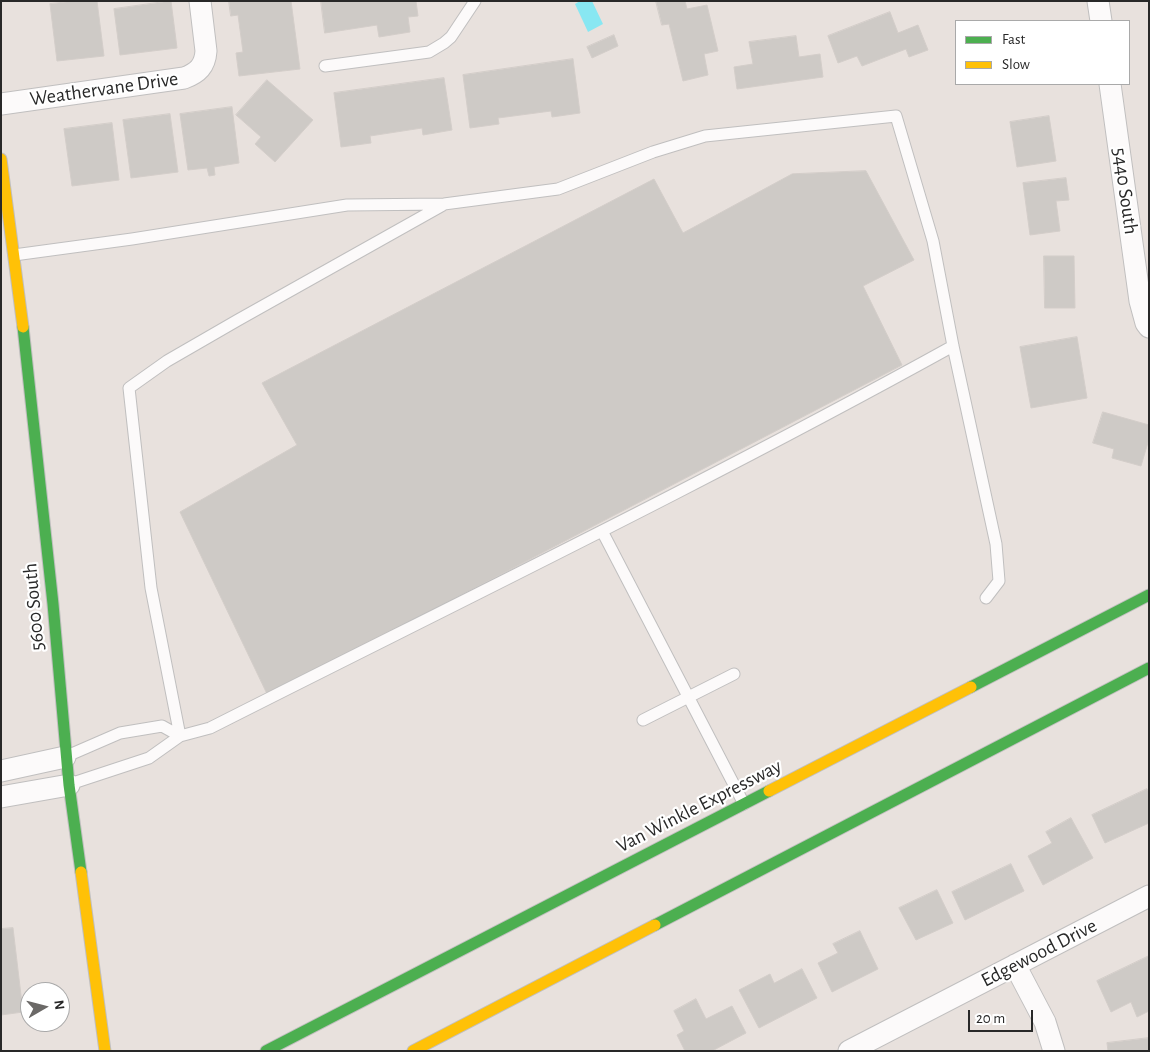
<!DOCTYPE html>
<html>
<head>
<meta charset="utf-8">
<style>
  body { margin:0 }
  #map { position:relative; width:1150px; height:1052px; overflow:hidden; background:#e8e1dd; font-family:"Alegreya Sans",sans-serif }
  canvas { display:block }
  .frame { position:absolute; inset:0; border:2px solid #282828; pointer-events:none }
  .legend { position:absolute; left:955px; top:20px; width:175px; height:65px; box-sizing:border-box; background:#fff; border:1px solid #a9a9a9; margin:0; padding:6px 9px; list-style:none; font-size:15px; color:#282828 }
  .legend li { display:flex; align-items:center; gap:10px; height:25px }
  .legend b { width:25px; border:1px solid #a9a9a9 }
  .north { position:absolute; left:20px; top:982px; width:50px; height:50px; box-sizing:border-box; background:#fff; border:1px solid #a9a9a9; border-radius:50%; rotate:82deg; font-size:14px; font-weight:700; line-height:20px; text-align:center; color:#282828 }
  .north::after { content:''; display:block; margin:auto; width:18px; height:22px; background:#6b6967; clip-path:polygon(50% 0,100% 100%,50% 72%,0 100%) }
  .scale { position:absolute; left:968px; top:1010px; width:65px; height:22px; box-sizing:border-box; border:2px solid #282828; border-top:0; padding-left:6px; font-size:15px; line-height:18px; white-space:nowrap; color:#282828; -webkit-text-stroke:4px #fff; paint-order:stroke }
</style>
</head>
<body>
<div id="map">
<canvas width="1150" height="1052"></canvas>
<div class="frame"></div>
<ul class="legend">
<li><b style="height:6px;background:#4caf50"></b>Fast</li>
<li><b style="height:6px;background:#ffc107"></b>Slow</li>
</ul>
<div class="north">N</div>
<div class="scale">20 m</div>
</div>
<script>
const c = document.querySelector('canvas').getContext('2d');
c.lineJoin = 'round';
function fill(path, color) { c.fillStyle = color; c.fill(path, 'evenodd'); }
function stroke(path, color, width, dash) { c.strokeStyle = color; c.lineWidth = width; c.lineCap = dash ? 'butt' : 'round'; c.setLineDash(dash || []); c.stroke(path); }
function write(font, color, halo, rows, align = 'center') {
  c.font = font + ' "Alegreya Sans",sans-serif'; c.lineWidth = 4.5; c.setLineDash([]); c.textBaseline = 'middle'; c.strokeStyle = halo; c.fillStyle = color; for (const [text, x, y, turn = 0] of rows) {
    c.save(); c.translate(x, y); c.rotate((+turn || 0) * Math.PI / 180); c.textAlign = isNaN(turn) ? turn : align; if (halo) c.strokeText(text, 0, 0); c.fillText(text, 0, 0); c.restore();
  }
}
fill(new Path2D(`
  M580,1H592L603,24L588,32L575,4Z`), '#88e7f2');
const building = new Path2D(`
  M74,1H97L104,56L57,61L50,4Z
  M171,1L177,48L120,55L114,9Z
  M229,1H291L300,69L239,76L236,53L243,52L238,15L231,16Z
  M321,1H416L418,16L408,17L410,32L379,37L377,25L325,33Z
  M656,1H685L687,9L707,5L718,51L704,54L708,75L683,81L669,24L662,25Z
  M890,12L898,33L918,25L928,50L909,57L906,49L862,66L857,56L838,63L828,36Z
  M614,35L618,46L592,58L587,47Z
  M796,36L799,57L820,54L823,77L737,89L734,67L753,64L749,42Z
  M573,59L580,113L552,117L551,111L498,118L499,124L470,128L463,75Z
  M444,78L452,130L423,135L422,128L370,136L371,143L341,147L334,93Z
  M267,80L313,120L275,162L255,144L261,137L236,115Z
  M232,107L239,163L214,167L215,175L209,176L207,168L188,170L180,114Z
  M170,114L178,172L131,178L123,120Z
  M1049,116L1056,161L1017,167L1010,122Z
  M112,123L119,180L72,186L64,129Z
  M866,171L914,260L863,286L902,365L268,696L180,512L297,445L262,383L654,179L683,233L792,174Z
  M1066,178L1069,200L1056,201L1060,231L1030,235L1023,183Z
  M1044,256H1074L1075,308H1045Z
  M1077,337L1087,398L1031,408L1020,347Z
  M1103,412L1149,425V439L1141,466L1112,458L1114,449L1093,443Z
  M1147,789L1149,793V823L1105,843L1092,815Z
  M1071,818L1093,858L1043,885L1028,856L1052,843L1046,832Z
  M1011,864L1024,891L965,920L952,892Z
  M937,890L953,923L916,940L899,908Z
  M13,928L23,1012L1,1015V929Z
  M860,931L878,969L832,992L818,963L838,953L833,944Z
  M1149,956V1011L1137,1017L1131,1002L1111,1012L1097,981Z
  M802,969L817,998L759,1028L739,990L770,974L774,983Z
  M696,999L706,1019L732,1006L746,1033L712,1051H685L677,1035L684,1031L674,1011Z
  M1149,1038V1051H1108L1107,1043Z`);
fill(building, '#cecac6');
stroke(building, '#d3cdc9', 1);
const lane = new Path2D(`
  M325,66L429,52L444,43L451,37L475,1
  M14,255L132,239L347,205L444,204L558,189L653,152L705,136L896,116L933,241L953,346L996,544L999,581L986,598
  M602,531L744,804
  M643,720L734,674
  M180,736L151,588L129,388L167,361L238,320L443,205
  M67,756L120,733L162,726L180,736
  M70,784L149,758L180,736L210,728C459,602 709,481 953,346`);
const street = new Path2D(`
  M1098,1L1101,21
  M1110,84L1140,301L1146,323L1149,327
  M1,104L184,78C198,73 205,66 206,51L200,1
  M1,771L65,757
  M1,797L69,785
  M1015,965L1045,1022L1054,1051
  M849,1051L1149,896`);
const fast = new Path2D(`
  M23,327L53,604L69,785L81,872
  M971,687L1149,595
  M655,925L1149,668
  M266,1051L769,791`);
const slow = new Path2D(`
  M1,159L23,327
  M769,791L971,687
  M81,872L105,1051
  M413,1051L655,925`);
stroke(lane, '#c0bfbf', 13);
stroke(street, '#c0bfbf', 23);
stroke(fast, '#c0bfbf', 13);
stroke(slow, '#c0bfbf', 13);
stroke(lane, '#fcfafa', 11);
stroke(street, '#fcfafa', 21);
stroke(fast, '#4caf50', 11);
stroke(slow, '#ffc107', 11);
write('20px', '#282828', '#fff', [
  ["Weathervane Drive",104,89,-8],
  ["5440 South",1125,191,82],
  ["5600 South",34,607,-95],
  ["Van Winkle Expressway",699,806,-27],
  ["Edgewood Drive",1039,953,-27]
]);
</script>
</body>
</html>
